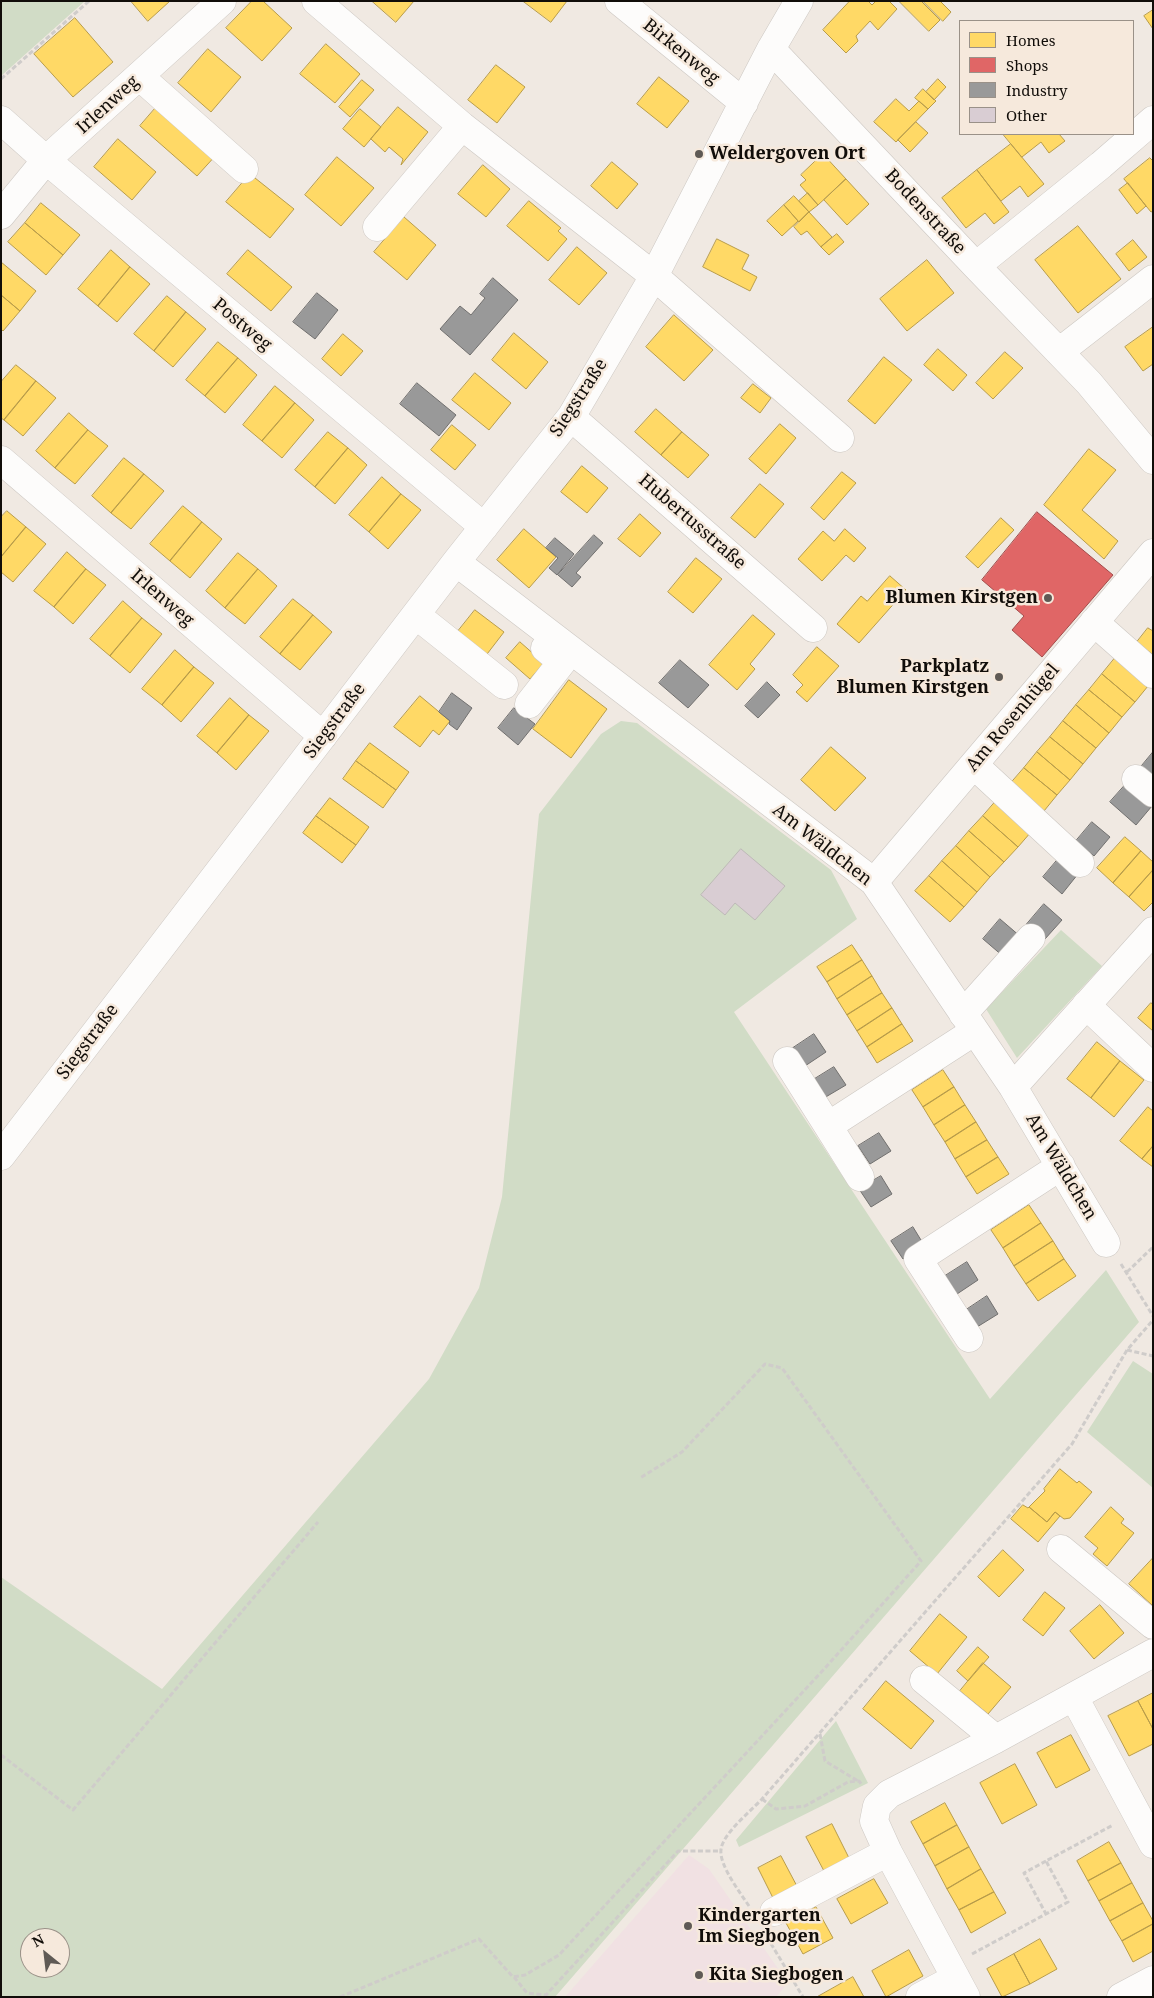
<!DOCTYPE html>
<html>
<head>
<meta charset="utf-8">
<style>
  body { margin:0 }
  #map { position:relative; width:1154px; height:1998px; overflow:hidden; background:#f0e9e2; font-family:"Noto Serif",serif }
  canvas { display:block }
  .frame { position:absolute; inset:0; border:2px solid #110d09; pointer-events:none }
  .legend { position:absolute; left:959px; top:20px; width:175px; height:115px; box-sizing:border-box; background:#f6e9dc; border:1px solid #9a9188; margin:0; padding:6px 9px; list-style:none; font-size:15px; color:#110d09 }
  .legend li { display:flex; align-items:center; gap:10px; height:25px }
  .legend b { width:25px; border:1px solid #9a9188 }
  .north { position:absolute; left:20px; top:1928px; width:50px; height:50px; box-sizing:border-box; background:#f6e9dc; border:1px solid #9a9188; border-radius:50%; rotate:331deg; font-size:14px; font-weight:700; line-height:20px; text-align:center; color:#110d09 }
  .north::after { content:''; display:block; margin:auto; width:18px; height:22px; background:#5f5a55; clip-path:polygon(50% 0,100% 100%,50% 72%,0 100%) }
</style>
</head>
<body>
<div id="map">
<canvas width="1154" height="1998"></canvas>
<div class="frame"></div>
<ul class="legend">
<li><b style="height:14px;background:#ffd966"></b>Homes</li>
<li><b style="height:14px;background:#e06666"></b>Shops</li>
<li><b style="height:14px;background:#999"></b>Industry</li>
<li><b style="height:14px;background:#d9cdd3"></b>Other</li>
</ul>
<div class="north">N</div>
</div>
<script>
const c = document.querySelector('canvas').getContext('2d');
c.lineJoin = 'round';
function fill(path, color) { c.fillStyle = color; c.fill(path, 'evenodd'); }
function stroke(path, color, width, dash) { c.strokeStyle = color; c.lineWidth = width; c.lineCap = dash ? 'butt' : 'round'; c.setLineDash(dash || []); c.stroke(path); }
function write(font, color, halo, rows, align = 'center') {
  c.font = font + ' "Noto Serif",serif'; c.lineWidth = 5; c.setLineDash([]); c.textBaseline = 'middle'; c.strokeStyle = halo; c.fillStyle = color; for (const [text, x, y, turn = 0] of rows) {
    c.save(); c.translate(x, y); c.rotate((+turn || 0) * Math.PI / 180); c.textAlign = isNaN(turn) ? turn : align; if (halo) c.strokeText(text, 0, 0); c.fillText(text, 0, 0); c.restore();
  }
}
fill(new Path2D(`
  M689,1855L709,1869L788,1983L776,1997H565Z`), '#f1e1e3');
fill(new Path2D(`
  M1,1H85L1,76Z
  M621,721L637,723L831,870L857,919L734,1012L990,1399L1106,1270L1139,1322L555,1997H1V1577L162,1689L429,1379L479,1288L502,1197L539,814L601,734ZM30,1938H60V1968H30Z
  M1061,930L1102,966L1017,1058L986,1009Z
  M1133,1361L1153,1374V1488L1087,1432Z
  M836,1721L868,1783L739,1847L736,1840Z`), '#d1dcc6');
const homes = new Path2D(`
  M131,1H170L148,21Z
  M252,1H263L292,28L262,61L226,28Z
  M372,1H414L396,22Z
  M523,1H567L551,22Z
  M850,1H868L872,5L876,1H889L897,9L878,30L870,21L856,36L858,41L846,53L823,30Z
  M899,1H921L940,20L929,31Z
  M923,1H940L951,12L943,21Z
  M1153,10V29L1144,16Z
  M75,18L113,62L73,97L34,54Z
  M326,44L360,74L335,103L300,74Z
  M208,49L241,77L211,112L178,83Z
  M496,65L525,87L497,123L468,100Z
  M659,77L689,101L667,128L637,104Z
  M938,79L946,87L934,100L926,92Z
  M362,80L374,90L350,117L339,107Z
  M923,89L936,101L928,109L915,98Z
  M896,99L909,111L919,101L928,109L896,142L874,122Z
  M159,104L217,154L197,176L140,126Z
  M398,107L428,132L401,165L403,159L389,147L385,152L371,139Z
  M360,109L381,127L364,147L343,129Z
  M916,122L928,133L910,152L898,140Z
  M1003,134H1059L1065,141L1049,153L1041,142L1022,157Z
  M118,139L156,172L132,200L94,167Z
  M1011,144L1044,184L1028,197L1020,186L1001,201L977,170Z
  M823,154L846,179L818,205L800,185L806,180L801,175Z
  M337,157L374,188L341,226L305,195Z
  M1150,158L1153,161V211L1151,212L1124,179Z
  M612,162L638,184L617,209L591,186Z
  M483,165L510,189L486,217L458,194Z
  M977,170L1009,212L994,224L985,213L966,228L942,198Z
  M250,174L294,209L270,238L226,202Z
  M846,179L869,204L847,225L824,200Z
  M1128,183L1146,206L1137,214L1119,190Z
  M808,193L818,205L809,212L799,201Z
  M794,196L809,212L799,222L784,205Z
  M529,201L561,228L558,231L567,239L548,261L507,226Z
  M41,203L80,235L63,255L25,223Z
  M784,205L798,221L782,236L767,221Z
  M809,212L832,237L821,247L807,231L801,235L794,227Z
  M404,217L436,245L407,280L374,252Z
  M25,223L63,255L46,275L8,242Z
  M1078,226L1121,279L1078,313L1035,260Z
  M837,234L844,242L829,255L821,247Z
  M717,239L749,255L742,269L757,277L750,291L703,267Z
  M1133,240L1147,257L1129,271L1116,254Z
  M577,247L607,273L579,305L549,280Z
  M111,250L130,267L98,306L78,289Z
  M248,250L292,287L271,311L227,274Z
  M927,260L954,293L907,331L880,299Z
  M1,262L36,291L20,311L1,295Z
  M130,267L150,284L117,322L98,306Z
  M1,295L20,311L3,331L1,329Z
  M167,296L186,312L154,351L134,334Z
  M186,312L206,329L173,367L154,351Z
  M674,315L713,350L684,381L646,347Z
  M1153,327V364L1143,371L1125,347Z
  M514,333L548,362L526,389L492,360Z
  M343,334L363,351L341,376L322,359Z
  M218,342L238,358L205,396L186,380Z
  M938,349L967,375L953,391L924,365Z
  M1005,352L1023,368L993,399L976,383Z
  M884,357L912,380L875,424L848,401Z
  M238,358L257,375L225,413L205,396Z
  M16,365L36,381L4,420L1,418V382Z
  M475,373L511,403L489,430L452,400Z
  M36,381L56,398L23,436L4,420Z
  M753,384L771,398L760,413L741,398Z
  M275,386L295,403L262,441L243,425Z
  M295,403L314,420L282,458L262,441Z
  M656,409L682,432L661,455L635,432Z
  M69,413L88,430L55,468L36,451Z
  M780,424L796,438L766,474L749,459Z
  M452,425L476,445L455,470L431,450Z
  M88,430L108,446L75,484L55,468Z
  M328,432L348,448L315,487L295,470Z
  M682,432L709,455L688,478L661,455Z
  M348,448L367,465L335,504L315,487Z
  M1089,449L1116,470L1082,510L1118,541L1104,559L1044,505Z
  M124,458L144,474L111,513L92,496Z
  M582,466L608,488L587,513L561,492Z
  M842,472L856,483L824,520L811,508Z
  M144,474L164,491L131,529L111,513Z
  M382,477L401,494L369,532L349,515Z
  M760,484L784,504L755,538L731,518Z
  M401,494L421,510L388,549L369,532Z
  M183,506L202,522L170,561L150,544Z
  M7,511L26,527L1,557V517Z
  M640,514L661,533L640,557L618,539Z
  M1001,518L1014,530L978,568L966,557Z
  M202,522L222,539L190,578L170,561Z
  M26,527L46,544L13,582L1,572V557Z
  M524,529L556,557L529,588L497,560Z
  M845,529L866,548L854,562L846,555L822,581L798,559L823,531L834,541Z
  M67,552L86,569L54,607L34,591Z
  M238,553L258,569L225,608L206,591Z
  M696,558L722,579L693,613L668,592Z
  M86,569L106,585L73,624L54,607Z
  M258,569L277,586L245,624L225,608Z
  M890,576L906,590L859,643L837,624L861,596L867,601Z
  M293,599L313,615L280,654L260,637Z
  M123,601L142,618L110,656L90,639Z
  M475,610L504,632L484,658L455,635Z
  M313,615L332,632L300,670L280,654Z
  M753,615L775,634L750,664L755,669L737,690L709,665Z
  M142,618L162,634L130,673L110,656Z
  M1148,628L1153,631V655L1137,642Z
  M520,642L544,663L530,679L506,658Z
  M817,647L839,666L807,702L796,692L803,685L793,675Z
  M175,650L194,667L162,705L142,689Z
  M1115,658L1148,686L1135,702L1102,674Z
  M194,667L214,683L181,722L162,705Z
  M1102,674L1135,702L1122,717L1089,690Z
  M569,680L607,709L571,758L533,729Z
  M1089,690L1122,717L1109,733L1076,705Z
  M420,696L450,721L439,735L433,730L420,747L394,727Z
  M230,698L249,715L217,753L197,736Z
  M1076,705L1109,733L1096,748L1063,721Z
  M249,715L269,731L236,770L217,753Z
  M1063,721L1096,748L1083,764L1050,737Z
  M1050,737L1083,764L1070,780L1037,752Z
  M370,743L409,772L396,790L356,761Z
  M831,747L866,778L835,811L801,780Z
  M1037,752L1070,780L1057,795L1024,768Z
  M356,761L396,790L383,808L343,779Z
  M1024,768L1057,795L1044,811L1011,783Z
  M330,798L369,827L356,845L316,816Z
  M996,801L1031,832L1018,847L983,816Z
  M316,816L356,845L342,863L303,833Z
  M983,816L1018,847L1004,862L969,831Z
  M969,831L1004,862L990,877L956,846Z
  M1125,837L1141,851L1113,883L1097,868Z
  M956,846L990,877L977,892L942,861Z
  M1141,851L1153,862V870L1129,897L1113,883Z
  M942,861L977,892L964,907L929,876Z
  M1153,870V902L1144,911L1129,897Z
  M929,876L964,907L950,922L915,891Z
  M852,945L862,960L827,982L817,967Z
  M862,960L872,976L837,999L827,982Z
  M872,976L882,993L847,1015L837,999Z
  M882,993L892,1008L857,1031L847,1015Z
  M1151,1003L1153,1004V1031L1138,1018Z
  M892,1008L902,1024L867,1047L857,1031Z
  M902,1024L913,1041L877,1063L867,1047Z
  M1097,1042L1120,1061L1091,1098L1067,1079Z
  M1120,1061L1144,1080L1114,1117L1091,1098Z
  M943,1070L954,1087L923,1107L912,1090Z
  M954,1087L965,1105L934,1125L923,1107Z
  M965,1105L976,1122L945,1142L934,1125Z
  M1148,1107L1153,1111V1146L1142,1159L1120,1141Z
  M976,1122L987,1140L955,1159L945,1142Z
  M987,1140L998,1157L966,1177L955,1159Z
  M1153,1146V1167L1142,1159Z
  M998,1157L1009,1174L977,1194L966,1177Z
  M1029,1205L1041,1223L1003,1248L991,1230Z
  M1041,1223L1053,1241L1014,1266L1003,1248Z
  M1053,1241L1064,1259L1026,1284L1014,1266Z
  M1064,1259L1076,1276L1038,1301L1026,1284Z
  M1060,1469L1077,1483L1079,1481L1092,1492L1070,1518L1064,1519L1055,1512L1047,1522L1029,1507L1045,1491L1044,1489Z
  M1023,1505L1028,1508L1029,1507L1047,1522L1055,1512L1060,1516L1038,1542L1011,1519Z
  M1111,1507L1124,1519L1121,1523L1134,1533L1107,1566L1093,1554L1098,1548L1085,1537Z
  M1003,1550L1024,1570L999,1597L978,1577Z
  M1153,1558V1606L1129,1584Z
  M1045,1592L1065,1608L1043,1636L1023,1620Z
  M1100,1605L1124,1633L1094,1659L1070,1631Z
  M940,1614L967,1637L937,1674L910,1651Z
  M978,1647L989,1657L968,1681L957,1671Z
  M983,1663L1011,1687L988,1714L960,1691Z
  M886,1681L934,1721L911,1749L863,1709Z
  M1153,1693V1729L1138,1701Z
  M1138,1701L1153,1729V1744L1129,1756L1108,1716Z
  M1071,1735L1090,1770L1056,1788L1037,1753Z
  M1015,1764L1037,1805L1002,1824L980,1783Z
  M945,1803L957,1825L923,1844L911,1822Z
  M832,1824L849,1858L824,1871L806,1837Z
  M957,1825L969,1847L935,1866L923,1844Z
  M1109,1842L1121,1863L1088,1881L1077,1861Z
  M969,1847L981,1869L947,1889L935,1866Z
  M781,1856L799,1890L775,1902L758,1868Z
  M1121,1863L1132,1883L1099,1901L1088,1881Z
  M981,1869L994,1892L959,1910L947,1889Z
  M874,1879L888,1903L851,1924L837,1899Z
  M1132,1883L1143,1903L1110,1921L1099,1901Z
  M994,1892L1006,1913L971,1933L959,1910Z
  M1143,1903L1153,1921V1924L1122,1941L1110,1921Z
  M816,1907L833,1938L803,1954L786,1923Z
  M1153,1924V1951L1133,1962L1122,1941Z
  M1040,1939L1057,1969L1030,1984L1014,1954Z
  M909,1950L923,1976L886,1997L872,1971Z
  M1014,1954L1030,1984L1002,1997L987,1969Z
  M853,1977L864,1997H817Z`);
fill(homes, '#ffd966');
stroke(homes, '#b89c4a', 1);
const shops = new Path2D(`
  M1037,512L1113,575L1042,657L1012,630L1024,616L982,580Z`);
fill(shops, '#e06666');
stroke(shops, '#a24b4a', 1);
const industry = new Path2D(`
  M493,278L518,300L470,355L440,329L460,306L471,315L485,298L480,294Z
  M317,293L338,310L315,339L293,322Z
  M417,383L456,415L439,436L400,404Z
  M594,535L603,543L576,573L581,577L572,587L558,575Z
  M555,538L574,554L557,575L549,568L558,558L546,548Z
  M680,660L709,685L688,708L659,683Z
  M767,682L780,695L758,718L745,706Z
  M452,693L472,708L457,730L449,724L450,721L439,712Z
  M514,708L535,724L518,745L498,728Z
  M1153,752V779L1140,768Z
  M1126,784L1152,806L1136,825L1110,802Z
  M1092,822L1110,837L1094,856L1076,841Z
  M1059,858L1078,874L1062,894L1043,877Z
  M1044,904L1062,920L1045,939L1027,924Z
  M1000,919L1021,937L1004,957L983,939Z
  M814,1034L826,1052L805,1066L793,1048Z
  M834,1067L846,1085L824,1098L813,1080Z
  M879,1133L891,1151L870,1164L858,1146Z
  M881,1176L892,1194L871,1207L859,1189Z
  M913,1227L924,1245L903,1259L891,1241Z
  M967,1262L978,1280L957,1294L945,1276Z
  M987,1296L998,1314L977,1327L966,1310Z`);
fill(industry, '#999');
stroke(industry, '#706f6e', 1);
const building = new Path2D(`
  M741,849L785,886L755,920L735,903L725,915L701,895Z`);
fill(building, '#d9cdd3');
stroke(building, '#beb9b8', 1);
const minor = new Path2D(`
  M316,1L462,126L654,276L840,438
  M619,1L744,103
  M771,49L976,266L1089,383L1153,460
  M139,76L244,169
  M1,120L46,160L484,527
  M1,215L46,160L222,1
  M377,227L462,126
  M976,266L1101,165L1153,120
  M1059,352L1153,279
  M571,417L813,628
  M1,460L323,736
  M456,562L874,882L1013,1087L1106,1243
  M416,615L504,685
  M1094,622L1153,674
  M529,704L562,662L545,648L551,641
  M974,765L1080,863
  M1136,779L1153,793
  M874,882L1153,553
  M1086,1005L1153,1068
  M963,1014L1031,938
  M787,1061L828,1126
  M1013,1087L1153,931
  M1,1156L456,562L571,417L654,276L771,49L799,1
  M860,1177L828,1126L975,1031
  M969,1338L918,1259L1061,1166
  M1061,1549L1153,1625
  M924,1680L996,1739
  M1074,1697L1153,1844
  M774,1912L888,1852
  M920,1997L956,1978
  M966,1997L888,1852L874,1821L877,1806L889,1794L996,1739L1153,1653
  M1121,1997L1153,1980`);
stroke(minor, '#ccc7c2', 29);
stroke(new Path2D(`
  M1,79L89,1
  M1121,1264L1153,1316
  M1127,1272L1153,1247
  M1127,1350L1153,1356
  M820,1734L825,1761L858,1781
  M1,1755L73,1810L318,1522
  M762,1799L776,1809L805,1806L848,1782L859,1781L862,1785
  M1046,1861L1024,1873L1046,1914
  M749,1906C741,1894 719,1865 721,1850C722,1834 751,1811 762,1799L1072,1444L1127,1350L1153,1320
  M767,1937L803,1997
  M972,1954L1068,1902L1046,1861L1113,1825
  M514,1977L527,1993L546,1995L678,1851H720
  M340,1997L479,1939L513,1977L525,1975L559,1955L825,1668L921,1561L782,1368L765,1364L682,1452L640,1478`), '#cfccca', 3, [5, 2.5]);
stroke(minor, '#fdfcfb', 28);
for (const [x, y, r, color] of [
  [699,154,5,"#5f5a55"],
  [1048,598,5,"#5f5a55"],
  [999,677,5,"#5f5a55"],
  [688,1926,5,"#5f5a55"],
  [699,1975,5,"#5f5a55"]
]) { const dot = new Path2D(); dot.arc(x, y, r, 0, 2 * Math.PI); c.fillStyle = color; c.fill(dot); stroke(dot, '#f6e9dc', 2); }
write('18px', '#110d09', '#f6e9dc', [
  ["Birkenweg",681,52,39],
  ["Irlenweg",108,105,-42],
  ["Bodenstraße",925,212,47],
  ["Postweg",242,325,40],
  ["Siegstraße",579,398,-57],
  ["Hubertusstraße",692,522,41],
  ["Irlenweg",162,598,41],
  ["Am Rosenhügel",1013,718,-50],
  ["Siegstraße",335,721,-53],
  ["Am Wäldchen",822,845,38],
  ["Siegstraße",88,1042,-53],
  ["Am Wäldchen",1061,1167,59]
]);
write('bold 18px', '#110d09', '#f6e9dc', [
  ["Weldergoven Ort",709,154],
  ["Blumen Kirstgen",1038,598,"right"],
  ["Parkplatz",989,667,"right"],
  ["Blumen Kirstgen",989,688,"right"],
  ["Kindergarten",698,1916],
  ["Im Siegbogen",698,1937],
  ["Kita Siegbogen",709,1975]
], 'left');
</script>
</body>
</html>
